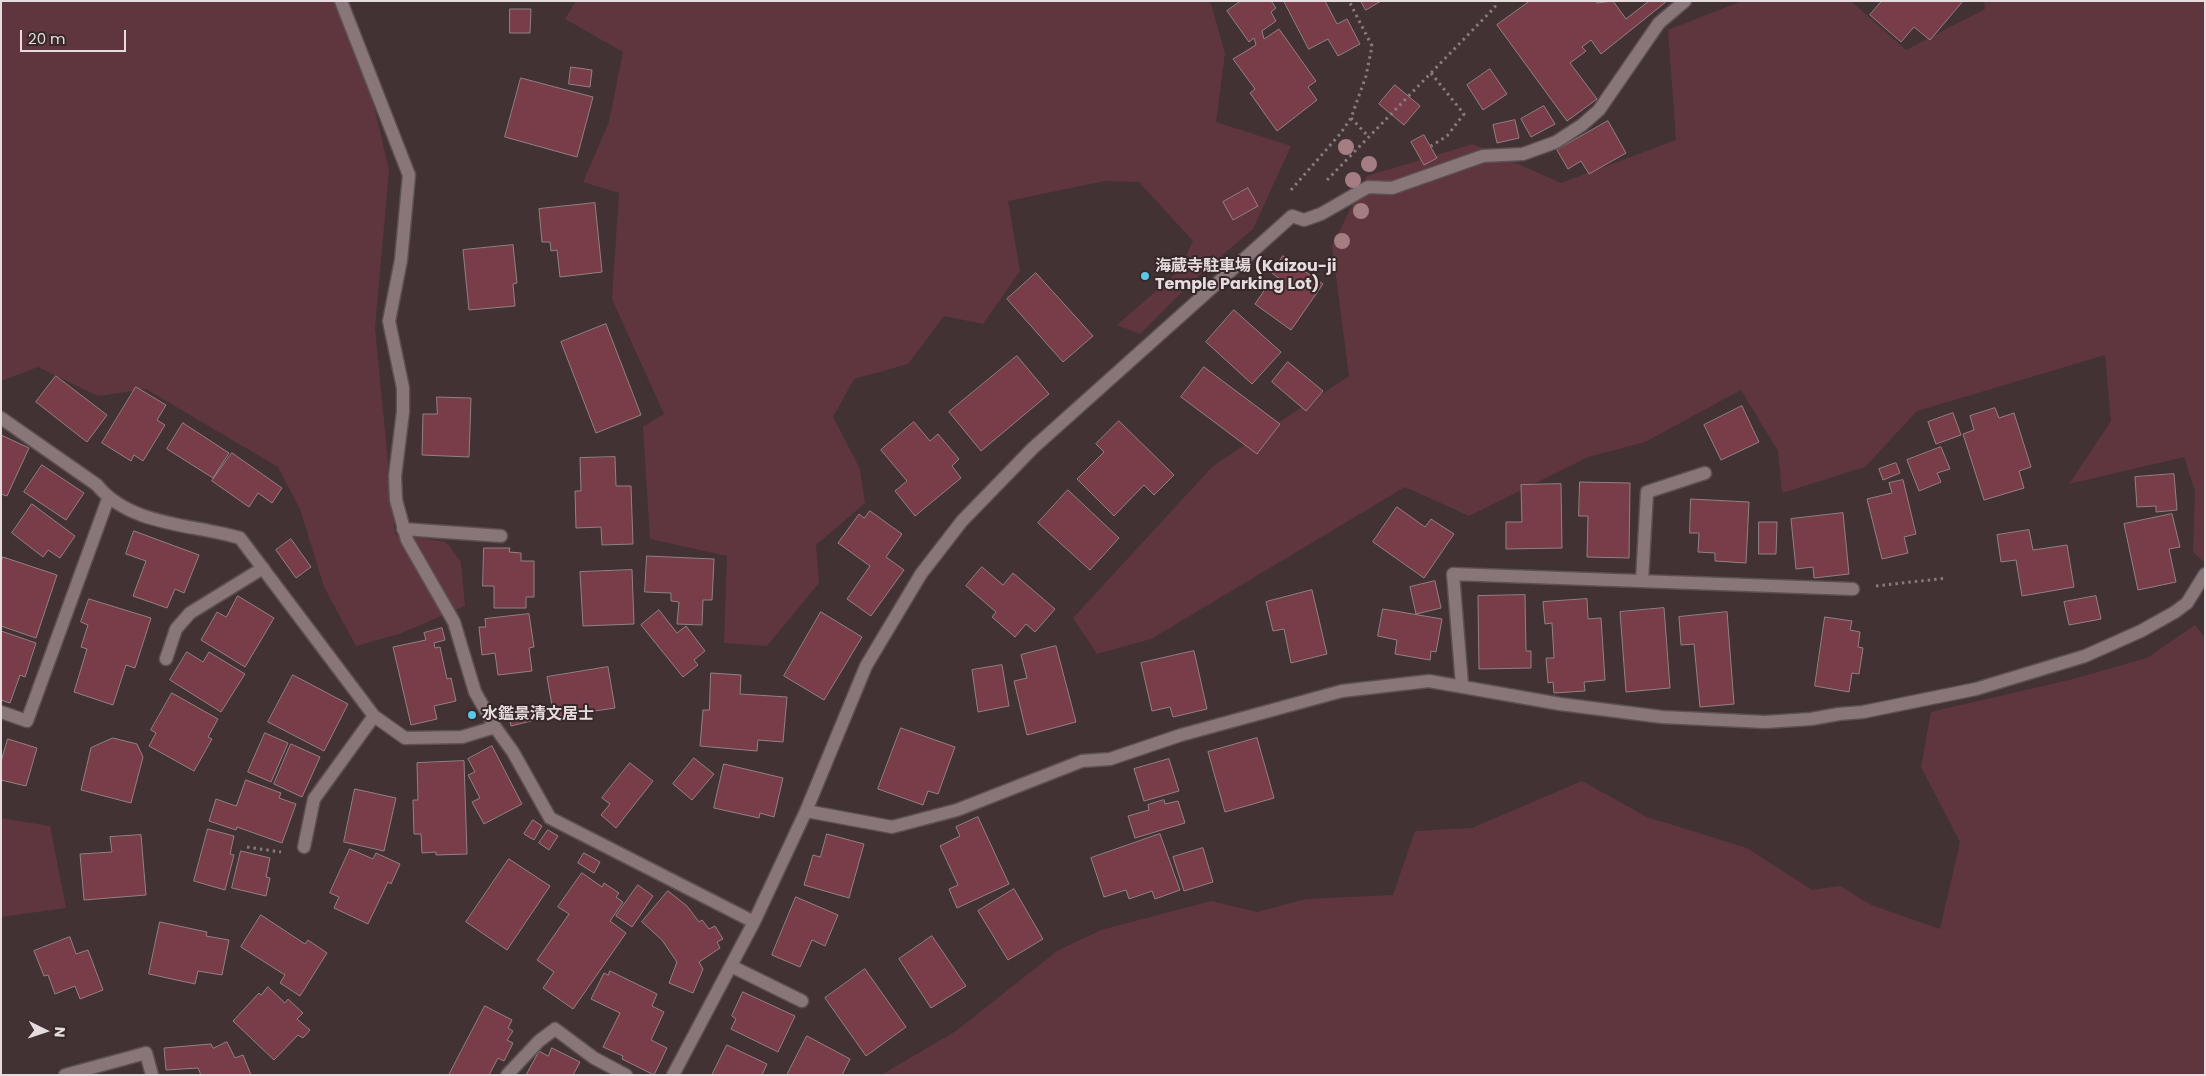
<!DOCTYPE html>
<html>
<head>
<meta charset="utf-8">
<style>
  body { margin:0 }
  #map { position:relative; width:2206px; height:1076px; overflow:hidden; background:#423234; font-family:Poppins,sans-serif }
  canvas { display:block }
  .frame { position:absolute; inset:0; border:2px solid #e7dcdd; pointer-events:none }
  .north { position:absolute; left:20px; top:1006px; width:50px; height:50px; -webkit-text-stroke:4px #37282a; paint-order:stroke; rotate:94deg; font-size:14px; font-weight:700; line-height:20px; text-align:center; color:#e7dcdd }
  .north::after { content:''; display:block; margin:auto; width:18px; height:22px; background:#e7dcdd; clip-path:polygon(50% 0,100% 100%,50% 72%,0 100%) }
  .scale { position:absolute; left:20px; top:30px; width:106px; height:22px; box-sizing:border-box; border:2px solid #e7dcdd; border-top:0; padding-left:6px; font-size:15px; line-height:18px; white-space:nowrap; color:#e7dcdd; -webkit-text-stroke:4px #37282a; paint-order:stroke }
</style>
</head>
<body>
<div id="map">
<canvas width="2206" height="1076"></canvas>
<div class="frame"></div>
<div class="north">N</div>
<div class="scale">20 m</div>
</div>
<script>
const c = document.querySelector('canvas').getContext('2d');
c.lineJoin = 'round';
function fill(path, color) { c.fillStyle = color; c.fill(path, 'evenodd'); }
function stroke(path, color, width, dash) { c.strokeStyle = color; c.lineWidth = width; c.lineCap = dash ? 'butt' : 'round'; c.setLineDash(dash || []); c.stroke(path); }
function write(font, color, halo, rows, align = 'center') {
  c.font = font + ' Poppins,"Noto Sans JP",sans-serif'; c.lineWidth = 4; c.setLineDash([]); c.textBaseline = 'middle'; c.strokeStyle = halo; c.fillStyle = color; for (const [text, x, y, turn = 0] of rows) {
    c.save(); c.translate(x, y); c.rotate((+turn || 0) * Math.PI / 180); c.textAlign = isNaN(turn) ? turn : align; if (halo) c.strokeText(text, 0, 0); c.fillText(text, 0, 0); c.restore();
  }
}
fill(new Path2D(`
  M1,1H349L389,170L375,328L395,534L446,542L461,562L465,606L399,634L356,646L324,587L300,509L278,467L146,389L98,396L38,367L1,381Z
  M576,1H1210L1225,53L1216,122L1291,146L1253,229L1198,276L1140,334L1117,325L1180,270L1193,241L1139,182L1105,181L1008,201L1020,271L983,324L944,316L908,364L854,379L833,417L860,469L865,503L816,545L819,583L767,646L724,643L727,556L650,539L643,427L664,414L612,299L619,193L583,182L609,122L623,52L565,19Z
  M1851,1L1906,50L1985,9L1984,1H2205V563L2193,552L2195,491L2184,457L2069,484L2111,421L2105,355L1917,411L1865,467L1782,493L1778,451L1741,390L1645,442L1588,457L1469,516L1405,487L1151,639L1097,654L1073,618L1213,466L1349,376L1332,246L1367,176L1473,144L1561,183L1676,140L1668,30L1739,2Z
  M2195,625L2205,638V1075H881L956,1031L1057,951L1101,930L1211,901L1257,912L1306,899L1393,895L1415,831L1472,828L1582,781L1647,817L1747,848L1812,890L1840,886L1871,905L1940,929L1960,842L1921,767L1931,712L2073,679L2147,658Z
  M1,818L50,826L66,908L1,917Z`), '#5f363d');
const building = new Path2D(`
  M1241,1H1271L1276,8L1271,12L1276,21L1262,31L1264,39L1279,29L1316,81L1308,87L1317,100L1277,131L1250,93L1255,89L1233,59L1256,45L1254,38L1249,42L1227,11Z
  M1284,1H1325L1337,24L1347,19L1360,44L1338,56L1328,39L1309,49Z
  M1361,1H1381L1366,10Z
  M1530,1H1596L1597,3L1613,1L1626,19L1649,1H1667L1601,54L1591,40L1582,47L1586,51L1570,63L1597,99L1567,121L1497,25Z
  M1882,1H1963L1930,40L1914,27L1901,42L1870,15Z
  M510,9H531L530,33H510Z
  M571,67L592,70L590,87L569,84Z
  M1490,69L1507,94L1483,110L1467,85Z
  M521,78L593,97L577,157L505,137Z
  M1395,85L1420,106L1404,125L1379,104Z
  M1544,106L1555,124L1531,137L1521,119Z
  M1515,120L1519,138L1497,143L1493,125Z
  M1608,121L1626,153L1589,174L1581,161L1568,169L1557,150Z
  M1424,135L1437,158L1424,165L1411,142Z
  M1248,188L1258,206L1233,220L1223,202Z
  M595,203L602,272L560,277L557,250L551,251L550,242H542L539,209Z
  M513,245L517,283L513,284L515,306L469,310L463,250Z
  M1283,256L1323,284L1291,330L1255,304L1268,285L1276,291L1282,281L1272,273Z
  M1036,273L1093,336L1063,362L1007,299Z
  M1234,310L1281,352L1252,384L1206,342Z
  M606,324L641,415L596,433L561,342Z
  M1017,356L1049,394L981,451L949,412Z
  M1288,362L1323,391L1306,411L1272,382Z
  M1204,367L1280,424L1257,454L1181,397Z
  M56,376L107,415L87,442L36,402Z
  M136,387L166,405L157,420L165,425L143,461L134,455L131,461L102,443Z
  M437,397L471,398L469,457L422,455L423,414H437Z
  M1742,406L1759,442L1721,460L1704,425Z
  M1995,408L1999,418L2014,413L2031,467L2019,471L2024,488L1984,500L1963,434L1974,430L1970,416Z
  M1953,413L1961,435L1936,444L1928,422Z
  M1119,421L1174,475L1154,495L1144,485L1114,516L1077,479L1104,452L1096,444Z
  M914,422L930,441L938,434L959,459L952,466L961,478L915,516L895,491L907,481L881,450Z
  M183,423L229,453L213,478L167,449Z
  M1,435L29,448L7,496L1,494Z
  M1941,447L1950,469L1937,473L1941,482L1919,491L1907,460Z
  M232,453L282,488L272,503L258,493L249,507L212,481Z
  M615,457L616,486H631L633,544L602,545L601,527L576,528L575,491H581L580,458Z
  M1896,463L1900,473L1883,480L1879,469Z
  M42,465L84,493L66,520L24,492Z
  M2174,474L2177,510L2156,512V506L2137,507L2135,477Z
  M1903,480L1916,534L1904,537L1908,553L1882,559L1867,499L1892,493L1889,483Z
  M1580,482L1630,483L1629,558L1587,557L1588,516H1579Z
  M1561,484L1562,548L1506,549V522H1522L1521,485Z
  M1068,490L1119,538L1090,570L1038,523Z
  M1691,499L1749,502L1746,563L1715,561V553L1698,552L1699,533H1690Z
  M32,504L75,536L60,558L48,550L43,557L12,533Z
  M1397,507L1425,527L1431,519L1454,534L1424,578L1373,542Z
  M870,511L902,534L886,557L904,570L871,616L847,599L870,566L838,543L859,514L864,518Z
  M1843,513L1849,574L1814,578L1813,567L1796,569L1791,519Z
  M2172,514L2180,547L2169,549L2176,582L2138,590L2124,524Z
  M1759,522H1777L1776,554H1759Z
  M2029,530L2033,550L2067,545L2074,587L2022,596L2016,560L2001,562L1997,535Z
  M134,531L199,555L184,593L175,589L167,608L133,596L146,561L126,554Z
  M291,539L311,567L296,578L276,550Z
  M484,548H510L509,552L521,553V561H534V597H526V608H494V586H483Z
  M647,556L714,559L712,600H703L702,625L677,624L679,602L671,601V593L645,592Z
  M3,557L57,575L36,638L1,626V563Z
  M982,567L1003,585L1013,573L1055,609L1035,632L1026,624L1015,637L992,617L996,612L966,586Z
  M632,570L634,624L583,626L580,572Z
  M1435,581L1441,608L1416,614L1410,587Z
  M1312,590L1327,654L1291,663L1284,629L1273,631L1266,602Z
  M1525,595L1526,651H1531V668L1479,669L1478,596Z
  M238,596L274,618L245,667L201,640L217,612L226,617Z
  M2096,596L2101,619L2069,625L2064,602Z
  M89,599L151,618L135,668L126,665L113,705L74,692L87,649L81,647L88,625L81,622Z
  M1587,599L1588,619L1601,618L1605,680L1584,682L1585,691L1554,693L1553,682L1548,683L1546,658H1554L1552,623L1545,624L1543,602Z
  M1664,608L1670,688L1626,692L1620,612Z
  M1383,609L1442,619L1436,652L1431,651L1430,660L1395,654L1397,640L1378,636Z
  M659,610L677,633L686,626L705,651L694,660L698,665L683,677L641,625Z
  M821,612L862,637L824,700L784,676Z
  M1727,612L1734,704L1700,707L1694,644L1681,645L1679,617Z
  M529,614L534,647L529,648L532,671L498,675L495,653L482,655L479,627H486L485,619Z
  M1825,617L1852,621L1850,630L1860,632L1858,647L1863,648L1859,674L1852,673L1849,692L1815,686Z
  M442,628L445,640L434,643L435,648L440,647L447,679L451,678L456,701L434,706L437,719L411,725L393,647L426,640L424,633Z
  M1,631L36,643L25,677L20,675L10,703L1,700Z
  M1056,646L1076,722L1027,735L1014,681L1027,678L1021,655Z
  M1194,651L1207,709L1173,717L1170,707L1152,711L1141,663Z
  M187,652L203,662L209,652L245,674L221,712L170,680Z
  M1002,665L1009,706L978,712L972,670Z
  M608,667L615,708L554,717L547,677Z
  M711,673L741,675L740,694L787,697L783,742L758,740L757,751L700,746L703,710H709Z
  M293,675L348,704L324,751L268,722Z
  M172,693L218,719L208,737L212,739L194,771L149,746L156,733L151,730Z
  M536,709L539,719L511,726L509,716Z
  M901,728L955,747L938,794L928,791L923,805L878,789Z
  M265,733L288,743L271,782L248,772Z
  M113,738L137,744L143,757L131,803L81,790L91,748Z
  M1257,738L1274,798L1225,812L1208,752Z
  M8,739L37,748L26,786L1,780V762Z
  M291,744L320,757L302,797L274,784Z
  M492,746L522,804L484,824L472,802L480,798L468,775L475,772L468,759Z
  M694,758L714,774L692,800L673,784Z
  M1169,759L1179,791L1144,801L1134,769Z
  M464,761L467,854L436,855V852L422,853L421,834H414L413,800H418L417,763Z
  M630,763L653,781L616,828L601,815L610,804L602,798Z
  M724,764L783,778L774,817L760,813L759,818L714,808Z
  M246,780L281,793L279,798L296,804L282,843L237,827L236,830L209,821L216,799L236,806Z
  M355,789L396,798L384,851L344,842Z
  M1164,800L1165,804L1178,801L1185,823L1135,838L1128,816L1149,810L1148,805Z
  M978,817L1009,884L957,908L949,889L958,885L940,846L960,836L956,827Z
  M533,820L542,826L534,840L524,834Z
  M208,829L234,836L230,854L234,855L225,890L194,881Z
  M548,830L558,836L549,850L539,843Z
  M827,834L864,844L849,898L804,885L813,855L820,857Z
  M1160,834L1180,890L1155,899L1152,891L1129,899L1126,890L1104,897L1091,858Z
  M141,835L146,895L84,900L80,854L112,852L110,837Z
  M1203,848L1213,882L1184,891L1173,857Z
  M350,849L373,859L376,853L400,864L391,884L388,882L368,924L334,908L339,897L330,893Z
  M241,851L270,858L266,877L270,878L266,896L232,888Z
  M584,853L600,862L594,873L578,863Z
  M509,859L550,886L507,950L466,922Z
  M582,873L602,887L604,883L619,893L616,897L623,902L610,921L626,933L573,1009L543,988L554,972L537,960L569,914L558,907Z
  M638,885L653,896L632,927L616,916Z
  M1014,889L1043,939L1008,960L978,911Z
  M668,891L687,906L699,922L702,920L709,929L715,926L723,939L717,942L720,948L699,962L703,969L693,993L669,983L677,962L662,940L642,922Z
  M796,897L838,915L825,946L812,940L800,967L772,955Z
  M261,915L305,944L308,940L327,953L300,996L280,983L285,975L241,947Z
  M160,922L207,932L206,936L229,940L222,975L198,971L195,984L149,974Z
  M932,936L966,986L931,1008L899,959Z
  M70,937L76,954L88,950L103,990L80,999L75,986L55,994L48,975L44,976L34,951Z
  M865,969L906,1027L866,1056L825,998Z
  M610,971L657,994L652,1006L664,1012L651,1040L667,1048L654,1075L622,1059L623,1056L603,1047L620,1013L591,999L604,973L608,975Z
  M268,987L285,1003L288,999L303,1013L297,1019L310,1030L303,1038L298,1035L274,1060L233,1021L259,993L261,995Z
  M743,992L795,1016L778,1052L731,1029L736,1019L732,1016Z
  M485,1006L512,1020L508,1028L513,1031L507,1040L513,1043L504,1061L498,1058L489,1075H449Z
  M807,1036L850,1059L842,1075H787Z
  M227,1042L235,1058L243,1055L251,1075H201L198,1068L166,1070L164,1048L211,1044L213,1048Z
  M727,1045L767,1064L762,1075H712Z
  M552,1048L580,1062L573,1075H526L539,1051L548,1056Z`);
fill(building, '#783d48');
stroke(building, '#938082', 1);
const minor = new Path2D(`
  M341,1L409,175L401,260L389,321L403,388V412L395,476L396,500L407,540L454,622L475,692L495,727L513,752L550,818L754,922
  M1,418L97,485C130,526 193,524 240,538L374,716L405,738L462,737L495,727
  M403,529L501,536
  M1642,581L1647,492L1705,473
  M166,659L176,629L190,613L263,568
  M1462,685L1453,574L1853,589
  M1,712L27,721L108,499
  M806,811L892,827L957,810L1082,761L1110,759L1181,735L1342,691L1429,681L1560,704L1662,717L1765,722L1811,719L1839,714L1863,712L1976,689L2085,656L2141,631L2175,612L2187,603L2205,574
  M304,847L314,799L374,716
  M731,966L802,1001
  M65,1075L146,1053L152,1075
  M507,1075L539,1041L555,1029L594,1058L626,1075
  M673,1075L754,922L806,811L866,666L921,574L962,521L1033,448L1292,216L1304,220L1321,214L1368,187L1392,188L1483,156L1523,154L1556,142L1582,125L1599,110L1659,23L1685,1`);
stroke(minor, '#5d5052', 15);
stroke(new Path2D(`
  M1431,73L1464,114L1447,136L1431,146
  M1351,118L1369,137
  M1327,180L1495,7V1
  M1291,190L1340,134L1351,118L1366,76L1372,46L1349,1
  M1876,586L1947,578
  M247,847L281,852`), '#897b7d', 3, [2.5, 4]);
stroke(minor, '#887678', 12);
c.fillStyle = '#a57e83';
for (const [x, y] of [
  [1346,147],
  [1369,164],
  [1353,180],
  [1361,211],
  [1342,241]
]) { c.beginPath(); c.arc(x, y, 8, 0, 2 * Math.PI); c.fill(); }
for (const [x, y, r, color] of [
  [1145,276,5,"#5bc8e7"],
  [472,715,5,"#5bc8e7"]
]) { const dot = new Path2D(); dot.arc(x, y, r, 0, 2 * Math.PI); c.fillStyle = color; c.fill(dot); stroke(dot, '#37282a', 2); }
write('bold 16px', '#e7dcdd', '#37282a', [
  ["海蔵寺駐車場 (Kaizou-ji",1155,267],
  ["Temple Parking Lot)",1155,285],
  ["水鑑景清文居士",482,715]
], 'left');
</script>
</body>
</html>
